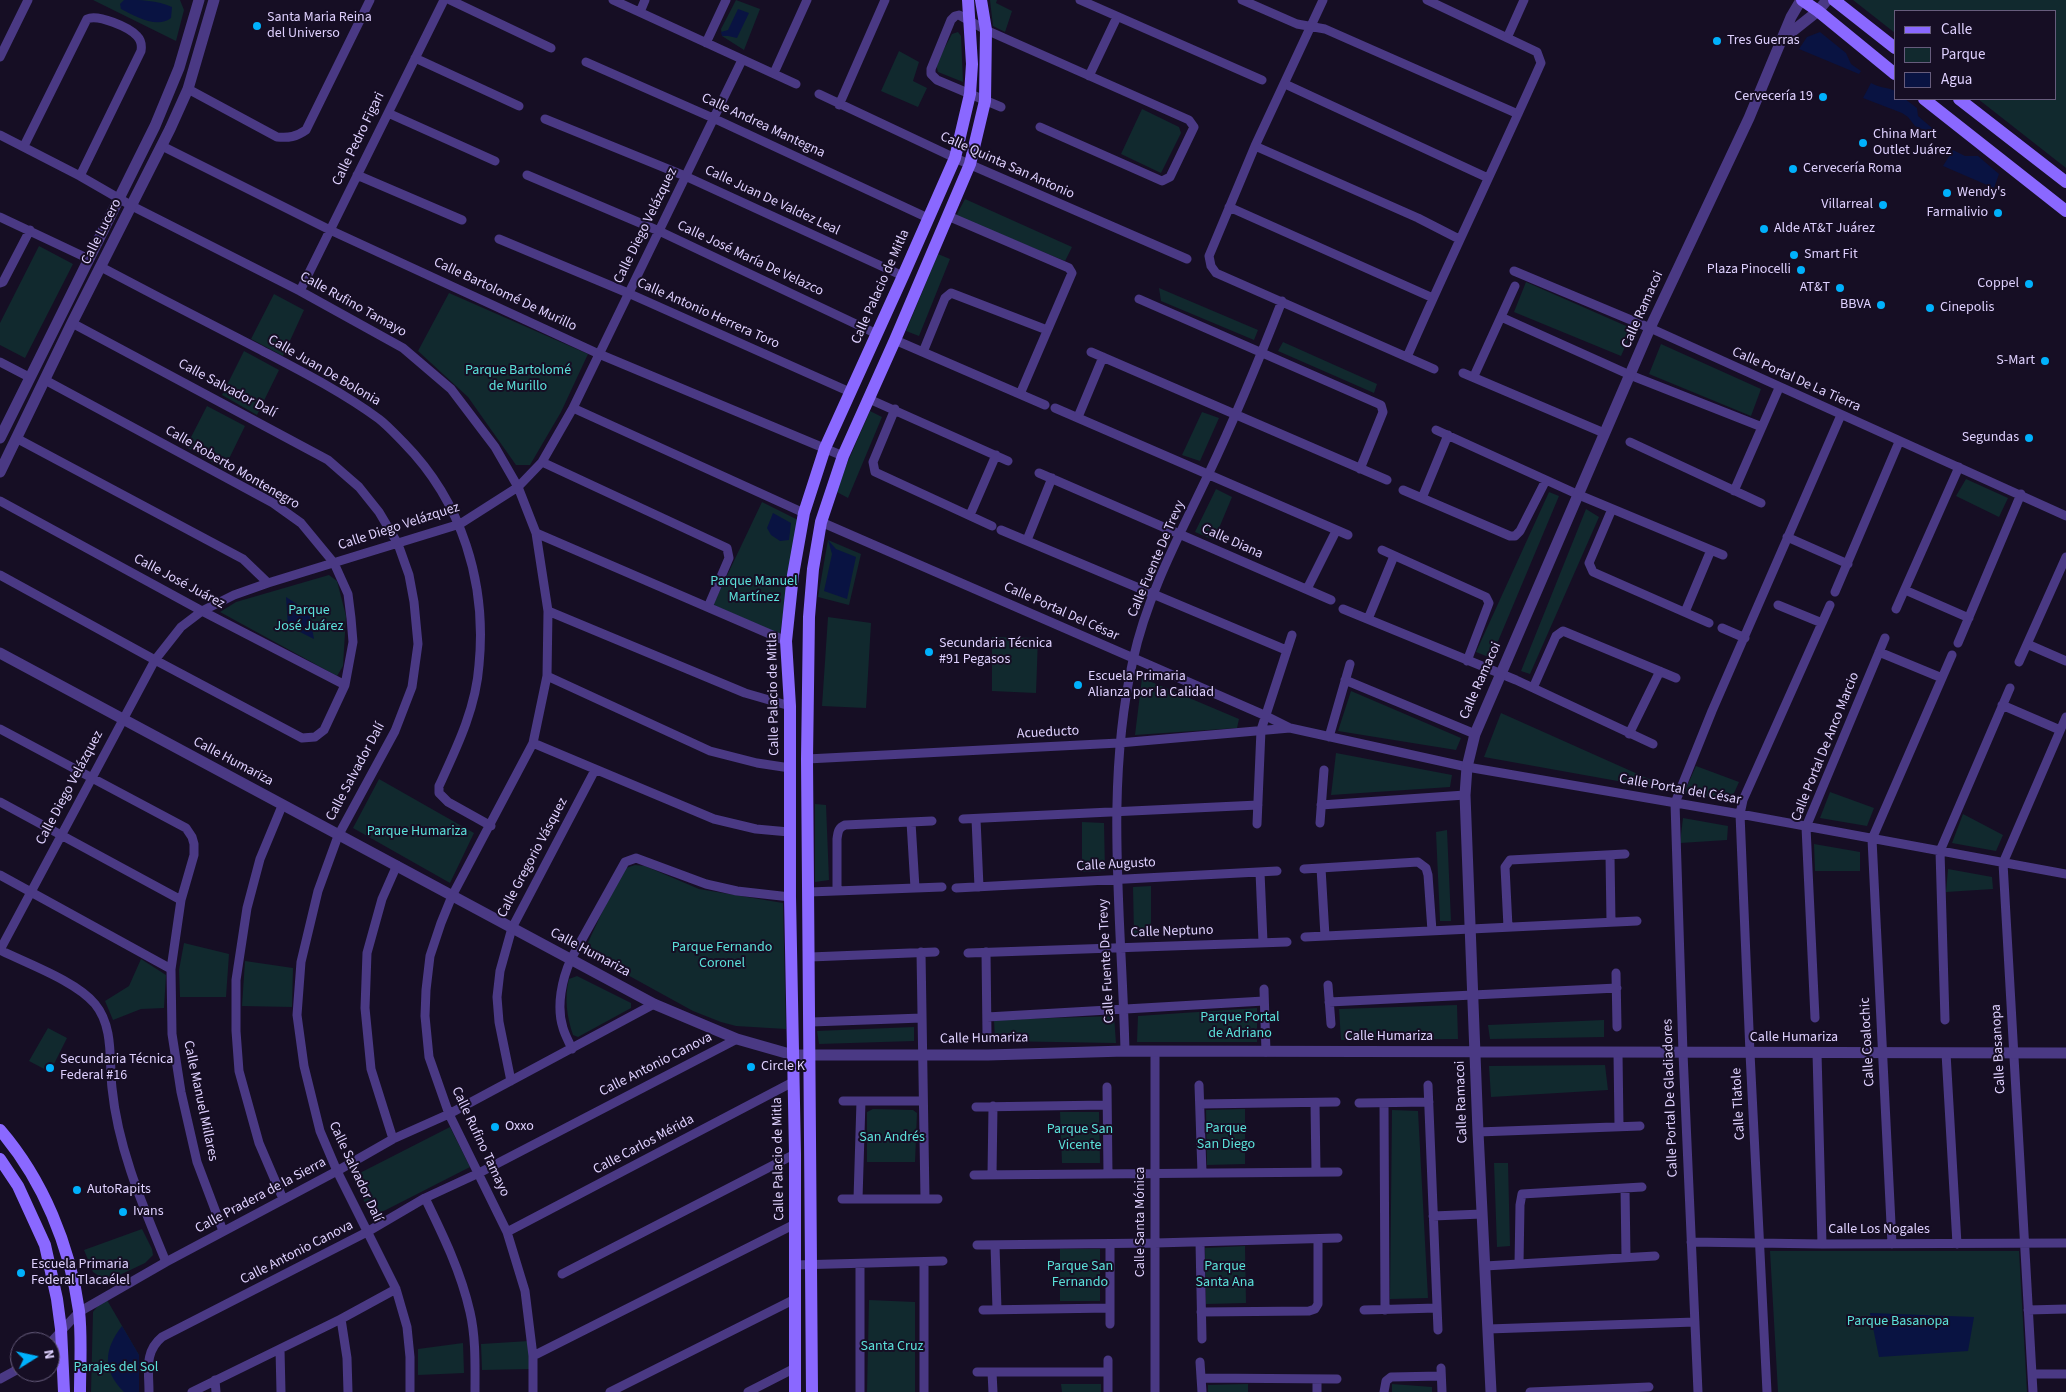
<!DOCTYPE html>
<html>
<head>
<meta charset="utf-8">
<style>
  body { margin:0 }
  #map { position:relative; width:2066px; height:1392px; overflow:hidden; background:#160e24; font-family:"Source Sans 3",sans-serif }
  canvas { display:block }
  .legend { position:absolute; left:1894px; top:10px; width:162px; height:90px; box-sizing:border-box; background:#160e24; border:1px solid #665c7c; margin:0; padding:6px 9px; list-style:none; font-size:15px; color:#dfd1ff }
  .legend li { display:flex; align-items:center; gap:10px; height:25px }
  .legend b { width:25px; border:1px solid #665c7c }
  .north { position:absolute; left:10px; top:1332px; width:50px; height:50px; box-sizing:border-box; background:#160e24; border:1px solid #665c7c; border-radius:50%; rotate:80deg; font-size:14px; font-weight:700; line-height:20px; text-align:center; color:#dfd1ff }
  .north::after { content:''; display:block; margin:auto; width:18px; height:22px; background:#00b1fc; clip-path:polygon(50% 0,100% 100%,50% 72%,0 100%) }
</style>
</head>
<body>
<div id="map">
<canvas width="2066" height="1392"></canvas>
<ul class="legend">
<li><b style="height:6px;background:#8a68ff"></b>Calle</li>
<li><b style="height:14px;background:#11292e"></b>Parque</li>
<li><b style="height:14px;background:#091342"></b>Agua</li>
</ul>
<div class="north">N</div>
</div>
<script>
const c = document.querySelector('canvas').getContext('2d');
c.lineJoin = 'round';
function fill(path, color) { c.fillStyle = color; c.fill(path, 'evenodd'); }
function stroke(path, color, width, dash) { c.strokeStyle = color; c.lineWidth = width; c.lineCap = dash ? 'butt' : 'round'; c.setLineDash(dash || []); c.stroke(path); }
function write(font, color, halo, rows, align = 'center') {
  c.font = font + ' "Source Sans 3",sans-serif'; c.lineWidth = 4; c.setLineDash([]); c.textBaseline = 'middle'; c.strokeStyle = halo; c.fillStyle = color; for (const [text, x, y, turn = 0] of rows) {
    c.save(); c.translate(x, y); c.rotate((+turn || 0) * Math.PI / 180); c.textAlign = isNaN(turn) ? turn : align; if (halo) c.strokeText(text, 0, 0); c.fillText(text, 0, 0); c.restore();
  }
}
fill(new Path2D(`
  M93,0H180L184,10L176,41Z
  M736,0L760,9L744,50L722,36L721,29Z
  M990,0H997L996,3L1012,11L1005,32L993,26Z
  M1853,0H2066V168L1978,99H2055V11H1895V33Z
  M958,32L961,36L963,82L938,72L936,64L952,34Z
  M899,51L919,62L913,81L927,88L918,107L881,91Z
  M1142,109L1179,127L1181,133L1161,173L1121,154Z
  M965,199L1072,247L1065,261L956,216Z
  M39,246L73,264L25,358L0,345V323Z
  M938,254L950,259L919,336L906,331Z
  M1526,282L1633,329L1621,356L1514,312Z
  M1159,288L1258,330L1254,340L1161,301Z
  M449,293L588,354L561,412L530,465H516L468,397L418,351Z
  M274,294L304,310L283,356L251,339Z
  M1283,342L1377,384L1374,393L1278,351Z
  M1661,344L1761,389L1751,416L1649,374Z
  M244,351L279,370L257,415L222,395Z
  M207,406L245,426L224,469L186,447Z
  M870,411L882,417L848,498L835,491Z
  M1202,412L1219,418L1200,461L1182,455Z
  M1966,479L2008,498L1999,517L1956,496Z
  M1216,489L1232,497L1214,540L1195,532Z
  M1549,492L1559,496L1491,658L1476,652Z
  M762,502L798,520L780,634L713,605Z
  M1586,509L1599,517L1530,674L1521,671Z
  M828,540L861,554L849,605L818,597Z
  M329,575L337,581L346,616L343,666L337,676L220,612L236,602Z
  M828,617L871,623L866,708L822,706Z
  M992,637L1038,638L1036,693L992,691Z
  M1142,678L1239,719L1237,728L1135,735Z
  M1351,691L1461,738L1456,750L1338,731Z
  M1501,713L1669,788L1662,789L1484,757Z
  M1336,753L1452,775L1450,787L1331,795Z
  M1696,766L1739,782L1731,800L1684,793Z
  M379,779L474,833L450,883L353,828Z
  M1830,792L1874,808L1867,826L1820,818Z
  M815,804L826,805L829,880L815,882Z
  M1963,814L2003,835L1996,851L1952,843Z
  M1683,818L1728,826L1727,840L1680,843Z
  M1082,822L1104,823L1105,871L1082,872Z
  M1447,830L1451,921H1440L1436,832Z
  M1814,844L1860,852V871H1815Z
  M635,865L645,866L699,889L783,903L786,1029L736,1026L721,1022L693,1011L584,951L619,876L626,868Z
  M1948,869L1992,877L1993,889L1946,892Z
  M1151,886V934H1134L1133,887Z
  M184,943L229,954L226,997H180L179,970Z
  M141,959L166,975L164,1008L141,1009L113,1020L105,1001L129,986Z
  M245,961L293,968L292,1007L242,1006Z
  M577,976L631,1003V1008L578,1037L573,1035C567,1017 564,998 569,979Z
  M1457,1005L1458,1039L1341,1040L1339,1009Z
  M1257,1008V1042H1137L1138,1016Z
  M1114,1016L1116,1043L995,1041L994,1020Z
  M1604,1020V1037L1490,1039L1488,1025Z
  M914,1027V1041L819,1044L817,1031Z
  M48,1028L67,1038L50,1072L29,1061Z
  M1605,1065L1608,1090L1491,1097L1489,1066Z
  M873,1109L913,1110L917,1113L915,1162H867V1112Z
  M1245,1109V1164L1207,1165L1206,1110Z
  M1392,1110L1418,1111L1428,1298L1390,1299Z
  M1060,1112H1099L1100,1163H1062Z
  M450,1127L470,1167L372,1217L352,1177Z
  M1494,1163H1508L1510,1246L1497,1247Z
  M142,1229L152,1249L153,1255L145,1263L107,1281L93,1272L84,1250Z
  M1245,1246L1246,1303L1206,1304L1205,1248Z
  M1060,1249H1100V1301H1060Z
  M1770,1251H2019L2027,1392H1778Z
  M107,1300L139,1355V1392H91L93,1312L100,1303Z
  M869,1300L915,1302V1392H867Z
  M529,1341L530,1369L482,1370L481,1344Z
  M463,1343L464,1373L418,1375V1349Z
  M1061,1384H1101V1392H1062Z
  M1248,1384V1392H1208V1385Z
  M1392,1384L1432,1387V1392H1392Z`), '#11292e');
fill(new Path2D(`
  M124,0C140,0 157,0 172,7L171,18C157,29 135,16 121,9L120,4Z
  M738,9L749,13L737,38L728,36H722L721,32L728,30Z
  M1820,32L1846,53L1851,64L1861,71L1859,74L1799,49L1807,37Z
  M1871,83C1879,88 1888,87 1895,91V99H1905L1917,108L1918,116L1932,128L1931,133L1915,126L1908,117L1902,113L1863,98Z
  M1953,150L1965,156H1978L1999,174L1994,188L1943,166Z
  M773,513L791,523L789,540L780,541L771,535L767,528Z
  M828,540L836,549L856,557L847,599L824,591L832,554Z
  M286,597L309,612L314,639L288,626Z
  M1870,1313L1974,1317L1968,1351L1879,1357Z
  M122,1326L139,1355V1392H124C102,1370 104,1349 122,1326Z`), '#091342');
stroke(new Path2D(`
  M450,0L551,48
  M613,0L796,84
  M1080,0L1262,80
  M1242,0L1297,24L1325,29L1518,114
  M1323,0L1255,146L1209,256L1211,266L1216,273L1434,369
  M640,12L645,0
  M1507,38L1524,0
  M706,43L726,0
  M0,57L28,0
  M415,58L519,106
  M586,62L713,118L928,218
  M774,73L807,0
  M1089,76L1117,17
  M1285,84L1488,178
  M188,89L277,137C289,138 296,137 306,130L370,0
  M819,94L955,158L1187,259
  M839,105L885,0
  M1001,107L937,80L931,74V69L951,20L955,16L959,15L986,30L1189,120L1194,127L1170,177L1162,181L1040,127
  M388,113L495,161
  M545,119L685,176L903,276
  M0,135L80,176L132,206L300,291L403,348L451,389L495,447L518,487L536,533L548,611L547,676L533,743L452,896L441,923L430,956L426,990L425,1016L429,1057L449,1114L507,1232L525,1291L533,1356V1392
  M24,146L87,19C98,14 129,27 137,36C141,40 142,45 141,51L80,176
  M162,146L330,230L599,354L843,456
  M1255,146L1418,218L1459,239
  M357,175L462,220
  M527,175L659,231L877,334
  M1229,207L1433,298
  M948,216L1069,268L1072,273L1020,394
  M0,217L89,259
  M499,239L628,293L850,392
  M101,267C152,294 204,321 255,347C297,369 341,391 379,419C388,426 396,435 404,443C462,502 487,583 479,665C476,708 457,747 439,786V793L448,802L491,826
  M1514,271L1650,328L2066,516
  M0,283L3,282L30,230
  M300,291L444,0
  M1139,299L1381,405L1383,412L1360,469
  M1501,317L1630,375L1762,427
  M72,323L328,460L359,487L379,512L398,544L409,575L414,602L418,644L412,687L395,731L338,836L318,891L301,962L297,1015L304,1066L320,1131L337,1171L396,1289L407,1327L410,1357V1392
  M895,340L1045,405
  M923,352L945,298L951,293L1047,330
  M1091,352L1387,480
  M1407,357C1450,258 1497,162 1541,63L1537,52L1427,0
  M0,362L29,377
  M1463,373L1604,433
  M1474,376L1515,286
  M869,399L1008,461
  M573,408L804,513
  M1055,408L1348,535
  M895,409L873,462L875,472L992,526
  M1078,417L1103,357
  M1436,430L1579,495L1723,555
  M16,438L243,559L268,583
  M1630,442L1761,503
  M542,462L727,548L729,558L708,607
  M1039,473L1331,600
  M1403,490L1510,536H1515L1520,531L1546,480
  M1734,491L1779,388
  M1422,498L1448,435
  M0,501L202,611L345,685
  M1612,509L1589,563L1593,572L1709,623
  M970,515L996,455
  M821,522L1264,715L1290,728L1467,767L1740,814L2066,874
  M1001,530L1286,650
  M536,533L786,641
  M1787,537L1848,564
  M1027,540L1052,478
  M1382,550L1486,597L1489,603L1467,661
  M0,575L155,660L302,738L315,737L324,730L345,685L353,642L351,618L348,594L334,563L301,523L273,503L45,380
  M1307,589L1336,531
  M1905,590L1969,618
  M1835,592L1899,442
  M1778,605L1822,623
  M1343,609L1516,680L1653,744
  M1896,609L1959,467
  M548,611L745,693L790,706
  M1685,612L1711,550
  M1368,619L1394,556
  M1722,628L1745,638
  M1958,643L2021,494
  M2027,644L2066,661
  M1879,652L1942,678
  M2019,662L2066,557
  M547,676L710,751L757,763L790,768
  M1345,680L1475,734
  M1533,688L1556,636L1563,631L1676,678
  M2002,705L2060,730
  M0,729L186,828L192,837L194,844V855L181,900L171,969L172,1034L181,1092L197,1162L223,1231
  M1629,734L1660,671
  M1329,737L1350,664
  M533,743L714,819L756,829L789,832
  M807,759L1119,743L1290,728
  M0,802L181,900
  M1321,805L1465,795
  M282,806L260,859L247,908L236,980V1031L239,1071L259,1143L283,1199
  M963,819L1258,805
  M976,819L979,887
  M911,822L915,888
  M1320,823L1324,770
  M1257,824L1261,730L1292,635
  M1610,855L1611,922
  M1321,868L1325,936
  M1304,869L1418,862L1426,868L1428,875L1432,931
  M1260,872L1263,942
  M0,875L171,969
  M956,888L1277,871
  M837,891V839C838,832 838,828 845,825L932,821
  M809,892L942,887
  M1508,927L1505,867L1510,860L1625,854
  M1305,937L1637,921
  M0,950L155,660L181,627L202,611L234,595L268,583L460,524L518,487L542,462L573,408L742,60
  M0,950C28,964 76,981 95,1004C114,1027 109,1061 112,1088C118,1149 143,1206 166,1262
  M921,952L925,1199
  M986,952L987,1035
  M968,953L1287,942
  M810,957L935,952
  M1616,973L1617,1027
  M1328,985L1331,1024
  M1264,989L1266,1052
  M1329,1002L1617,988
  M987,1017L1264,1001
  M1815,1018L1806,827L1885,638
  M1945,1020L1940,851L2010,688
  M811,1022L922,1018
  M572,1049C569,1042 565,1035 563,1028C556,1006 562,979 571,959L625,862L636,858L706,884L737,891L790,897
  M1125,1051C1122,921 1104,789 1133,660C1147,595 1180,534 1208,475C1235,418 1259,360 1282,301
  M1155,1051V1392
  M1618,1053L1619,1126
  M1817,1053L1822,1244
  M1946,1053L1957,1244
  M511,1081L499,1022L497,997L500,971L512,928L595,770
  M1199,1085L1202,1173
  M1428,1085L1438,1330
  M1107,1087L1108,1174
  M843,1101H923
  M1315,1103L1316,1172
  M1359,1103L1429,1102
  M1384,1103L1385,1310
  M1200,1104L1336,1102
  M976,1107L1107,1105
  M1478,1132L1640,1126
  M393,1139L371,1069L365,1008L367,953L382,899L397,865
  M974,1175L1338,1172
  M992,1175L993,1106
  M1625,1188L1626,1257
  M425,1198C443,1235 461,1272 470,1312C476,1338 475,1366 475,1392
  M842,1199H938
  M858,1199L861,1101
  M1433,1216L1482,1214
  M507,1232L793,1082
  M1200,1242L1202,1339
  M1691,1242L1822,1244L2066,1243
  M1110,1244V1324
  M1892,1244L1872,839L1952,655
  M977,1245L1155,1243L1338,1238
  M995,1245L997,1310
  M1519,1264L1520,1205L1522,1194L1642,1187
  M795,1265L943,1261
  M1485,1266L1655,1256
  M562,1274L795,1154
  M983,1310L1110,1308
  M1364,1310L1437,1308
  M2028,1310L2066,1309
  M1201,1312L1309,1311L1315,1309L1318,1304V1239
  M341,1319L347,1358L348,1392
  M1488,1329L1695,1322
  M50,1343L79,1312L166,1262L337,1171L393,1139L449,1114L654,1004
  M280,1349L281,1392
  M533,1356L795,1224
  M1108,1360V1392
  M1200,1362L1202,1392
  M1441,1368L1442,1392
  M977,1372H1108
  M992,1372L993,1392
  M2032,1374H2066
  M1201,1378L1337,1379
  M0,1379L20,1368
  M1317,1379V1392
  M215,1380L216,1392
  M149,1392C149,1370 144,1352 162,1337L367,1232L425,1198L479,1173L737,1039
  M192,1392L341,1319L396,1289
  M610,1392L795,1299
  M748,1392L795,1368
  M860,1392V1264
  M924,1392V1262
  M1384,1392L1386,1381L1391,1377L1441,1376
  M1530,1392L1649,1387
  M1698,1392L1683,1053L1675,803L1712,711L1841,415
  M1767,1392L1750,1053L1740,814L1743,800L1830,605
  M2033,1392L2003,863L2066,717`), '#4a3984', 9);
stroke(new Path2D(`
  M1784,38L1818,11L1827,0
  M0,438L155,126L179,68L199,0
  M0,472L72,323L170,129L188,89L214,0
  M0,653L654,1004L737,1039L793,1055H988L1125,1051L2066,1053
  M1491,1392L1478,1132L1465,795L1467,767L1475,734L1650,328L1749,118L1791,17L1801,0`), '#4a3984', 11);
stroke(new Path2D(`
  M1802,0L1818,11L1895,74
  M1834,0L1895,48
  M1924,99L2066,211
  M1959,99L2066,182
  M0,1130C43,1180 70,1246 79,1311C82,1337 80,1366 80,1392
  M0,1159L18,1186L45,1245L57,1299L61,1329L64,1392
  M795,1392V1154L790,897V706L786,641L793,575L804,513L825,448L903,276L955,158L970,94L972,64L968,0
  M812,1392L807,759L809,617L813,569L821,522L843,456L895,340L970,164L985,101L986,30L981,0`), '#8a68ff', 12);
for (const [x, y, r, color] of [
  [257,26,5,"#00b1fc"],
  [1717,41,5,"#00b1fc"],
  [1823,97,5,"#00b1fc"],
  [1863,143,5,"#00b1fc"],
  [1793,169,5,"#00b1fc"],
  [1947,193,5,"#00b1fc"],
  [1883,205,5,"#00b1fc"],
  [1998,213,5,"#00b1fc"],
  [1764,229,5,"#00b1fc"],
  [1794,255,5,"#00b1fc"],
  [1801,270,5,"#00b1fc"],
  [2029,284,5,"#00b1fc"],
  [1840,288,5,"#00b1fc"],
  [1881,305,5,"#00b1fc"],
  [1930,308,5,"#00b1fc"],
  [2045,361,5,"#00b1fc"],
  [2029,438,5,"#00b1fc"],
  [929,652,5,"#00b1fc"],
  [1078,685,5,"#00b1fc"],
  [751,1067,5,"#00b1fc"],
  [50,1068,5,"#00b1fc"],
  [495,1127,5,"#00b1fc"],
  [77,1190,5,"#00b1fc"],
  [123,1212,5,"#00b1fc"],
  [21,1273,5,"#00b1fc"]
]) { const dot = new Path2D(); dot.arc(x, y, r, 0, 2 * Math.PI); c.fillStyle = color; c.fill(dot); stroke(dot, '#160e24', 2); }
write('14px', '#dfd1ff', '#160e24', [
  ["Santa Maria Reina",267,18],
  ["del Universo",267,34],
  ["Tres Guerras",1727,41],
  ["Cervecería 19",1813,97,"right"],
  ["China Mart",1873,135],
  ["Outlet Juárez",1873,151],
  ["Cervecería Roma",1803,169],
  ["Wendy's",1957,193],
  ["Villarreal",1873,205,"right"],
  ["Farmalivio",1988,213,"right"],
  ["Alde AT&T Juárez",1774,229],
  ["Smart Fit",1804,255],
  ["Plaza Pinocelli",1791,270,"right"],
  ["Coppel",2019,284,"right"],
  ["AT&T",1830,288,"right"],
  ["BBVA",1871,305,"right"],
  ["Cinepolis",1940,308],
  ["S-Mart",2035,361,"right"],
  ["Segundas",2019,438,"right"],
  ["Secundaria Técnica",939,644],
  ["#91 Pegasos",939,660],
  ["Escuela Primaria",1088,677],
  ["Alianza por la Calidad",1088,693],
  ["Secundaria Técnica",60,1060],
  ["Federal #16",60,1076],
  ["Circle K",761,1067],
  ["Oxxo",505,1127],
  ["AutoRapits",87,1190],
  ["Ivans",133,1212],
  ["Escuela Primaria",31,1265],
  ["Federal Tlacaélel",31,1281]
], 'left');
write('14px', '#dfd1ff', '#160e24', [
  ["Calle Andrea Mantegna",763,126,25],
  ["Calle Pedro Figari",359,139,-64],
  ["Calle Quinta San Antonio",1007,166,24],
  ["Calle Juan De Valdez Leal",772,201,25],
  ["Calle Diego Velázquez",646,226,-64],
  ["Calle Lucero",102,232,-63],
  ["Calle José María De Velazco",750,259,25],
  ["Calle Palacio de Mitla",881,287,-66],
  ["Calle Bartolomé De Murillo",505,295,25],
  ["Calle Rufino Tamayo",353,305,29],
  ["Calle Ramacoi",1643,310,-66],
  ["Calle Antonio Herrera Toro",708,314,24],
  ["Calle Juan De Bolonia",324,371,30],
  ["Calle Portal De La Tierra",1796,380,24],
  ["Calle Salvador Dalí",227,389,28],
  ["Calle Roberto Montenegro",232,468,30],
  ["Calle Diego Velázquez",399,527,-18],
  ["Calle Diana",1232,542,24],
  ["Calle Fuente De Trevy",1157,559,-67],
  ["Calle José Juárez",179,582,28],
  ["Calle Portal Del César",1061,612,24],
  ["Calle Ramacoi",1481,681,-66],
  ["Calle Palacio de Mitla",774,694,-91],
  ["Acueducto",1048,733,-3],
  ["Calle Portal De Anco Marcio",1826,747,-68],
  ["Calle Humariza",233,762,28],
  ["Calle Salvador Dalí",356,772,-62],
  ["Calle Diego Velázquez",70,788,-62],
  ["Calle Portal del César",1680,790,10],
  ["Calle Gregorio Vásquez",533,858,-62],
  ["Calle Augusto",1116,865,-3],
  ["Calle Neptuno",1172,932,-2],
  ["Calle Humariza",590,953,28],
  ["Calle Fuente De Trevy",1107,961,-93],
  ["Calle Humariza",1389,1037],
  ["Calle Humariza",1794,1038],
  ["Calle Humariza",984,1039,-1],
  ["Calle Coalochic",1868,1042,-93],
  ["Calle Basanopa",1999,1049,-93],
  ["Calle Antonio Canova",656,1065,-27],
  ["Calle Portal De Gladiadores",1671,1098,-92],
  ["Calle Manuel Millares",200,1101,78],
  ["Calle Ramacoi",1462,1102,-92],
  ["Calle Tlatole",1739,1104,-93],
  ["Calle Rufino Tamayo",480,1142,65],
  ["Calle Carlos Mérida",644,1145,-28],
  ["Calle Palacio de Mitla",779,1159,-91],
  ["Calle Salvador Dalí",355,1172,65],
  ["Calle Pradera de la Sierra",261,1196,-28],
  ["Calle Santa Mónica",1141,1222,-90],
  ["Calle Los Nogales",1879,1230],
  ["Calle Antonio Canova",297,1253,-27]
]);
write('14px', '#5be1da', '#160e24', [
  ["Parque Bartolomé",518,371],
  ["de Murillo",518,387],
  ["Parque Manuel",754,582],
  ["Martínez",754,598],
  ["Parque",309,611],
  ["José Juárez",309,627],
  ["Parque Humariza",417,832],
  ["Parque Fernando",722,948],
  ["Coronel",722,964],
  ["Parque Portal",1240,1018],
  ["de Adriano",1240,1034],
  ["Parque",1226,1129],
  ["San Diego",1226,1145],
  ["Parque San",1080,1130],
  ["Vicente",1080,1146],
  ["San Andrés",892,1138],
  ["Parque San",1080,1267],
  ["Fernando",1080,1283],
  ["Parque",1225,1267],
  ["Santa Ana",1225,1283],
  ["Parque Basanopa",1898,1322],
  ["Santa Cruz",892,1347],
  ["Parajes del Sol",116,1368]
]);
</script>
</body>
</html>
